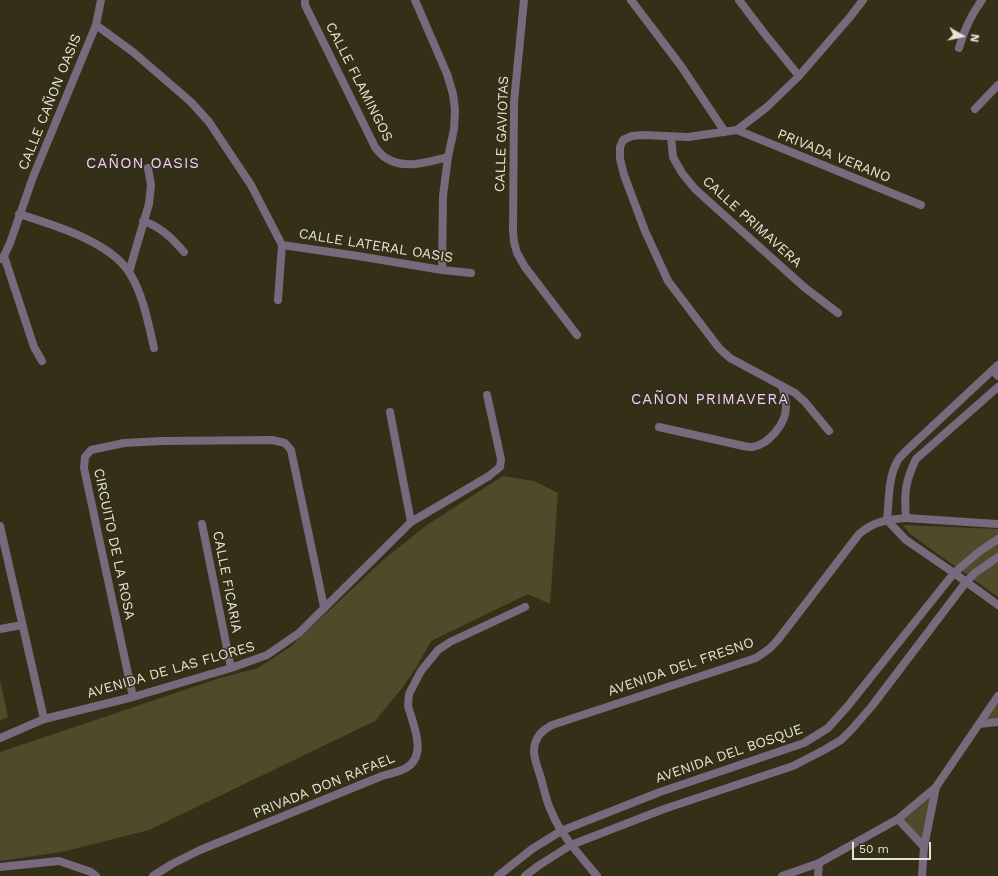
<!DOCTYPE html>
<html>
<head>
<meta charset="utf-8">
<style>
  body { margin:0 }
  #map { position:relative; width:998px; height:876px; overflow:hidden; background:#342f17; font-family:"Work Sans",sans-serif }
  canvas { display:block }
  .north { position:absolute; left:942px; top:16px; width:40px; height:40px; -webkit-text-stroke:3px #342f17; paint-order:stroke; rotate:99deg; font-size:11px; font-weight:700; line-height:16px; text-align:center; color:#e5e3d4 }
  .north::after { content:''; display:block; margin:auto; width:14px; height:18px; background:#e5e3d4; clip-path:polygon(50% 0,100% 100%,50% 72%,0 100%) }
  .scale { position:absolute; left:852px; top:842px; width:79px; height:18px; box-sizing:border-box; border:2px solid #e5e3d4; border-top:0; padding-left:5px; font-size:12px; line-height:14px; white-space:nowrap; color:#e5e3d4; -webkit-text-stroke:3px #342f17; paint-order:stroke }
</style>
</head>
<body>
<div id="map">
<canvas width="998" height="876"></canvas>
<div class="north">N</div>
<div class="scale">50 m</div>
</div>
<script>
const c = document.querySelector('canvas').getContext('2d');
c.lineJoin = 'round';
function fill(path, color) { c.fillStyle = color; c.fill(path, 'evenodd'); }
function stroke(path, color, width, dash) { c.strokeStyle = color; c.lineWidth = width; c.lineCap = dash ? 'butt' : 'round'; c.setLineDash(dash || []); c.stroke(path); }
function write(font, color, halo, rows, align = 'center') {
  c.font = font + ' "Work Sans",sans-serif'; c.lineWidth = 3; c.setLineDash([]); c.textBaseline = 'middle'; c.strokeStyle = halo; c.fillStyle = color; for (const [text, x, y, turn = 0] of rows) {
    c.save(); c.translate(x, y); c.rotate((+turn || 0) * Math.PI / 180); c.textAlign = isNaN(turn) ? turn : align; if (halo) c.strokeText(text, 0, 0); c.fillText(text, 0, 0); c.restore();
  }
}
fill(new Path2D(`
  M503,476L534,481L558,493L550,604L528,594L431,641L416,668L399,692L375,721L149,830L62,852L0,861V752L220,678L258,668L290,647L382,561L424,527Z
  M903,525L998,529V597L910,534Z
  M0,680L8,717L0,721Z
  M998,700V720L984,722Z
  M936,787L924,847L898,819Z`), '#504a2a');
stroke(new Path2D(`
  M305,0V5L375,147C378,151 382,156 386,158C405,170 428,162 448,157
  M415,0L447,74L453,94L455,110L454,129L448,157L443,196L442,270
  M524,0L514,102L513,231L514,242L517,253L525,267L577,335
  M631,0L681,66L725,132
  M739,0L764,33L799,76
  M96,25L133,52L191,102L209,122L251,185L282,245L358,256L442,270L471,273
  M959,48C964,30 971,15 982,0
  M975,109L998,85
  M737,130L921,205
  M671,137L673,157L682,173L695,189L804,287L838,313
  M19,214C53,225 109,241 129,272C143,294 148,322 154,348
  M143,221C161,227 172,238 184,252
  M4,256L34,347L42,361
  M0,259L4,256L10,243L33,177L96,25L101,0
  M129,272L149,204L151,185L148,168
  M278,300L282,245
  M993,371L998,376
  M390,412L411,522
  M659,427L739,445C743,446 748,447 752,447C768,445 786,424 786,407C786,400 784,393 782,386
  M829,431L805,402L795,393L730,358L719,348L668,281L645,231L624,175L620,159V147L623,140L632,136L642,135L688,137L737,130L767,107L799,76L850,17L863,0
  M202,524L231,668
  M0,526L44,719
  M0,629L22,625
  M133,697L84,468L85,457L91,450L124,443L161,441L272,440L285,443L291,450L324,607
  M979,724L998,722
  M0,738L44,719L133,697L231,668L267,655L299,633L411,522L489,476L500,467L501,459L487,395
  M898,819L924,847L922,876
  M924,847L936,787
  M153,876L172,864L200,850L382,776C389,774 399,772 406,768C428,756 413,724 408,706L409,694L421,671L438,650L450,642L525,607
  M597,876C581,856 562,837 552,813C546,802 544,788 540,775C536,763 530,749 538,737C541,731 547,728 552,725L756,658L769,649L777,641L859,534C875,521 886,520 906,518
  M782,876L819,863L898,819L936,787L998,696
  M818,876L819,863`), '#78697d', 8);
stroke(new Path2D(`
  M998,365L907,450C904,454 899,457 897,462C888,478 889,502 887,520L906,540L954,573L998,605
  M998,387L916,459C905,482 904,493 906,518L998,524
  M0,867L59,861L91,872L96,876
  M498,876L532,849L561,831L660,792L804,743L828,728L847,707L954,573L980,551L998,539
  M525,876L538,866L571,845L664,809L793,766L824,750L841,740L852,729L872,706L966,582L975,573L998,557`), '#78697d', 8);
write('14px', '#e5e3d4', '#342f17', [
  ["CALLE FLAMINGOS",359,82,63],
  ["CALLE CAÑON OASIS",50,102,-68],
  ["CALLE GAVIOTAS",502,134,-88],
  ["PRIVADA VERANO",834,156,22],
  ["CALLE PRIMAVERA",752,222,42],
  ["CALLE LATERAL OASIS",376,246,9],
  ["CIRCUITO DE LA ROSA",114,544,78],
  ["CALLE FICARIA",227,582,79],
  ["AVENIDA DEL FRESNO",681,667,-19],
  ["AVENIDA DE LAS FLORES",171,670,-16],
  ["AVENIDA DEL BOSQUE",729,754,-19],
  ["PRIVADA DON RAFAEL",324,786,-22]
]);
c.letterSpacing = '1px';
write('15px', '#f1cbfe', '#342f17', [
  ["CAÑON OASIS",143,164],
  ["CAÑON PRIMAVERA",710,400]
]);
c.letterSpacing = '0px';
</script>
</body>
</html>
